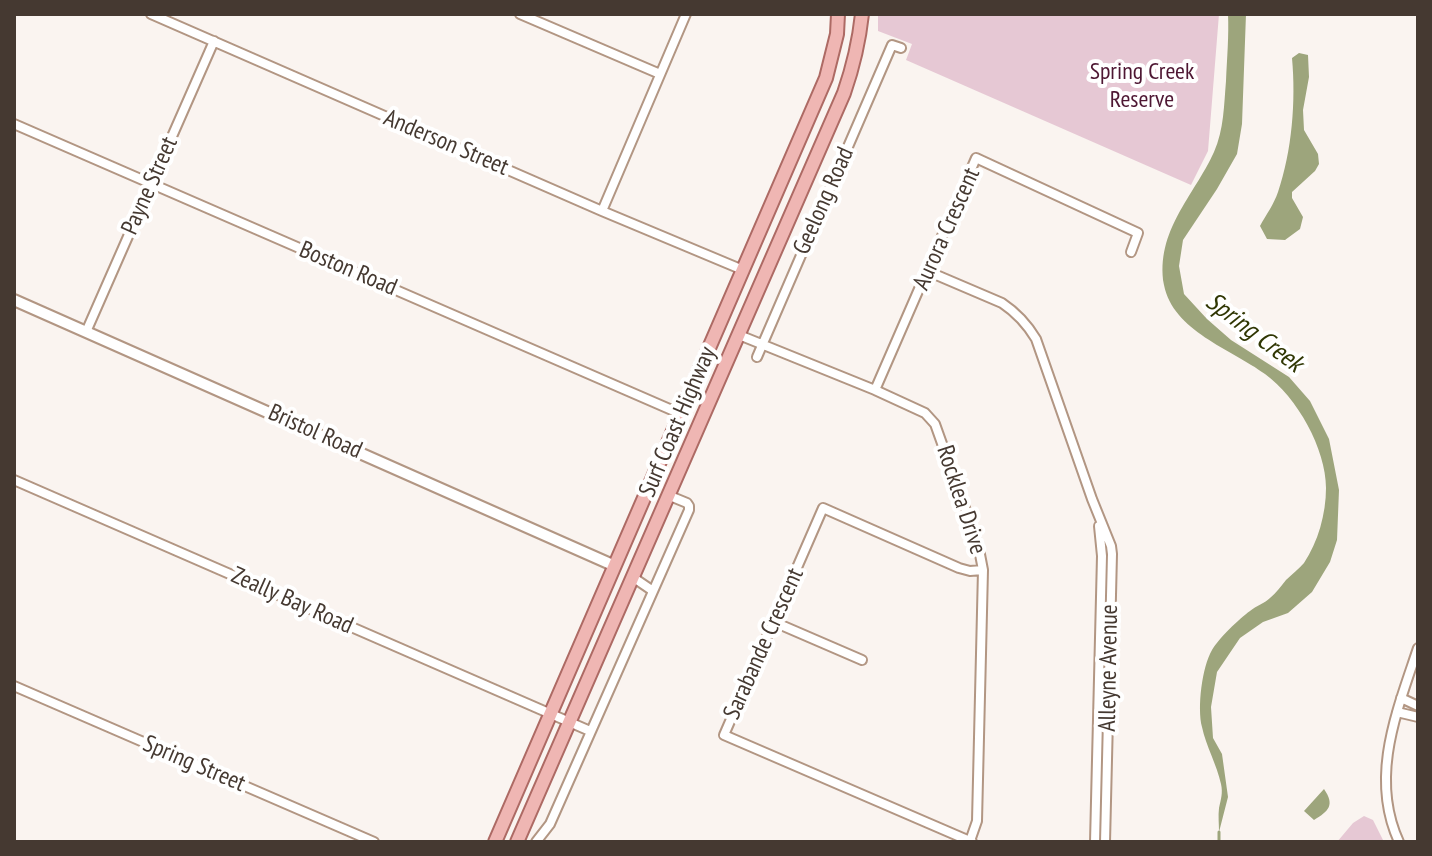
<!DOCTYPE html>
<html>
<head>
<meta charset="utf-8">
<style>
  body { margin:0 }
  #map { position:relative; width:1432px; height:856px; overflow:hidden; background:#faf4f0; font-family:"PT Sans Narrow",sans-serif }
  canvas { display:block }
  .frame { position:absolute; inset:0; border:16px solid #453931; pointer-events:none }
</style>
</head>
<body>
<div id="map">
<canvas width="1432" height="856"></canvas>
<div class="frame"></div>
</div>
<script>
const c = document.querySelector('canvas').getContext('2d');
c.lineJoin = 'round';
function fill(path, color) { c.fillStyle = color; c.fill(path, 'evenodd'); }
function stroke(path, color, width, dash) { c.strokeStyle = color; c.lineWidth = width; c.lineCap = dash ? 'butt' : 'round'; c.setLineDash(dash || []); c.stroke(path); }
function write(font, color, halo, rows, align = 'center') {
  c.font = font + ' "PT Sans Narrow",sans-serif'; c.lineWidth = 8; c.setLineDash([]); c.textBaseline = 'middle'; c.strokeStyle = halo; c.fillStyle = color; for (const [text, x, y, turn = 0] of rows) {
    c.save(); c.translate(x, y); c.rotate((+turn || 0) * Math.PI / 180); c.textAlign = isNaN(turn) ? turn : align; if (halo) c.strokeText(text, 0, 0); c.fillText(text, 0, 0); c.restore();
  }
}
fill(new Path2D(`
  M878,14H1219L1208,151L1191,185L906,60L912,44L878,31Z
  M1364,816L1373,820L1384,842H1337L1353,823Z`), '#e6c8d4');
fill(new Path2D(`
  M1228,14H1246L1242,124L1237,154L1217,189L1183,240L1179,266L1184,294L1207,319L1231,340L1289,377L1310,401L1329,439L1339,490L1337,540L1330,562L1312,592L1288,613L1263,622L1240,638L1217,672L1211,707L1213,738L1222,754L1228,797L1219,832C1219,824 1218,816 1219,808C1221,799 1223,793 1221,784C1217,765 1206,746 1202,727C1197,708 1202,667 1212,650C1219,638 1239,619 1250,611C1256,606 1265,603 1270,598C1276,593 1281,586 1286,580C1292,574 1299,569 1304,563C1318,542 1326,514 1326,488C1326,449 1297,397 1265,374C1231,349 1173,331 1164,285C1155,231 1194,196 1214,152C1224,130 1224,104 1226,81C1227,58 1229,36 1228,14Z
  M1299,53L1308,55L1309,77L1303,110L1304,130L1318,154L1319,164L1315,171L1292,192V198L1303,217L1300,229L1285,240L1267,239L1260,226C1266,215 1274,204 1278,192C1292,151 1296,101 1292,58Z
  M1324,789C1335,805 1329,811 1314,820L1304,811Z`), '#9da57c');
stroke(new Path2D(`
  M1219,842V832`), '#9da57c', 3);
const minor = new Path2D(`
  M151,14L602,211L743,270
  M520,14L660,74
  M14,124L681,414
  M602,211L686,14
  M927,271L1002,303C1017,313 1027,324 1036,339L1092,499L1111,546L1112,554L1105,842
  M86,332L214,41
  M739,335L875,390L925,413L935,424L978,544L983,570L977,821L970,841
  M757,357L892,45L901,48
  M875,390L976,158L1138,233L1131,252
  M14,480L590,731
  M634,578L653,591
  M774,622L862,660
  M14,686L374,842
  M1401,698L1418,706
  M1397,712L1418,717
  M536,842L550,824L689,510V506L687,503L670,496
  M972,842L724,735L823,508L959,568L970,571L983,570
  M1095,842L1102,556L1099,526
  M1399,842C1369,777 1397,711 1418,648`);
const tertiary = new Path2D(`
  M14,300L615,566`);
const primary = new Path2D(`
  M495,842L826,78L837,34L838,14
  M517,842L844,93C853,67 859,42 862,14`);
stroke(minor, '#b29683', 12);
stroke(tertiary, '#b29683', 14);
stroke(primary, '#ad6a64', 16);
stroke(minor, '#fff', 8);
stroke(tertiary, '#fff', 10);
stroke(primary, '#efb6b3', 12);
write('24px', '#4e1733', '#fff', [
  ["Spring Creek",1142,72],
  ["Reserve",1142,100]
]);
write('24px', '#453931', '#fff', [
  ["Anderson Street",446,143,23],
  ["Payne Street",150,186,-66],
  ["Geelong Road",824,201,-66],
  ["Aurora Crescent",947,229,-66],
  ["Boston Road",348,269,23],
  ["Surf Coast Highway",678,422,-67],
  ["Bristol Road",315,432,24],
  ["Rocklea Drive",961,500,72],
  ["Zeally Bay Road",292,601,24],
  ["Sarabande Crescent",764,644,-66],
  ["Alleyne Avenue",1109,668,-89],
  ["Spring Street",194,764,23]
]);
write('italic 26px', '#303704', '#fff', [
  ["Spring Creek",1254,333,37]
]);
</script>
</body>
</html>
